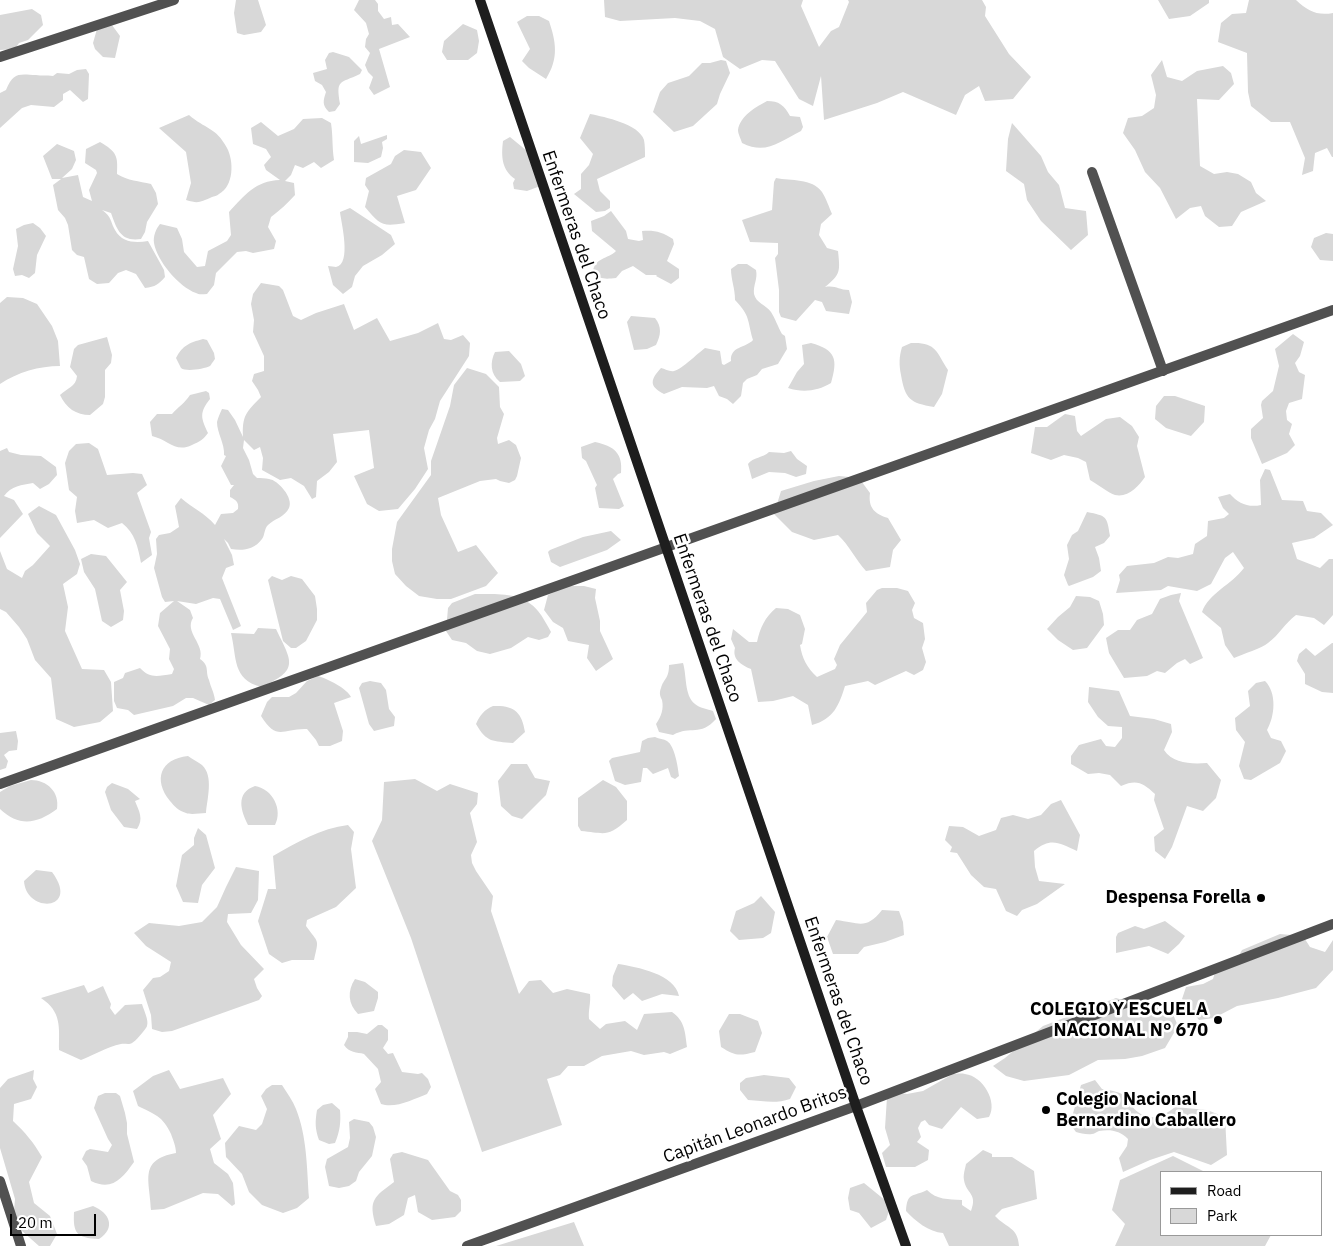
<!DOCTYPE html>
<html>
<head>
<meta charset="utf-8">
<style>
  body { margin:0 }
  #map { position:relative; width:1333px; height:1246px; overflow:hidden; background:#fff; font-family:"IBM Plex Sans",sans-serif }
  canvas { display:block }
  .legend { position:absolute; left:1160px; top:1171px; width:162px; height:65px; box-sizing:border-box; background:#fff; border:1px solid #999; margin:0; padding:6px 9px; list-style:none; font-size:15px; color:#000 }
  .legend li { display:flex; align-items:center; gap:10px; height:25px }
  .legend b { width:25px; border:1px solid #999 }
  .scale { position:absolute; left:10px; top:1214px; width:86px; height:22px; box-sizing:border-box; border:2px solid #000; border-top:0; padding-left:6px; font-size:15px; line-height:18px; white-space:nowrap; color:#000; -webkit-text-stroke:4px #fff; paint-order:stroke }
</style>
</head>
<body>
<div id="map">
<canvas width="1333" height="1246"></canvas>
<ul class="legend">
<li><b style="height:6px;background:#1e1e1e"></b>Road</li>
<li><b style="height:14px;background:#d8d8d8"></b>Park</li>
</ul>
<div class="scale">20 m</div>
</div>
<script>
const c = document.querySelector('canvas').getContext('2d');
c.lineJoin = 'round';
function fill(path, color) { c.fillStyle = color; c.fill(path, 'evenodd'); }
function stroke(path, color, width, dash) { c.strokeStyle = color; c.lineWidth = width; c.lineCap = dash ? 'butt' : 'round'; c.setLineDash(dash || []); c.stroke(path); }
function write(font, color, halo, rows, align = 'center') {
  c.font = font + ' "IBM Plex Sans",sans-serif'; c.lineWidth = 5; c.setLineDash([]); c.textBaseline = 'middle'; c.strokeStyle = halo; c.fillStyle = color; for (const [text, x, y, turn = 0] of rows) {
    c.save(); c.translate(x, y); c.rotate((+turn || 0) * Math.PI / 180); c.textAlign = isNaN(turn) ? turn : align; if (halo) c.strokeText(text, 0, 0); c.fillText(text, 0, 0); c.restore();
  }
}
fill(new Path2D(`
  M236,0H258L266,25L261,32L244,35L237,33L234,13Z
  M359,0H375L378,4V11L384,19L391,17L392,25L398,24L410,37L379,49L390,87L374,95L369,88L373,77L368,72L365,65L370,53L365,47L366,39L369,34L366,23L354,10Z
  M604,0H803L801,6L819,47L831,31L839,27L849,2L848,0H982L986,7L985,16L1009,54L1031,77L1013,99L985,101L979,86L965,95L956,115L903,92L877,103L824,120L821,76L813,106L799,99L775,61L762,60L740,69L723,57L715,29L700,21L675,18L620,21L605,17Z
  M1158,0H1209V3L1190,16L1169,19Z
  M1249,0H1296C1308,11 1317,16 1333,13V157H1332L1327,148L1315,153L1313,171L1302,175L1305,158L1290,122H1271L1251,106L1248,92L1247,53L1218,42L1221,23L1232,14L1246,13Z
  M32,9L41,15L43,25L28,40L19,43L15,49L0,50V15Z
  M527,16H539L549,21C556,42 559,58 546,79L529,68L522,61L530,49L517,22Z
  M109,21L120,36L115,58L103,57L95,49L93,43L97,29Z
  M463,24L477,30L479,41L477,53L468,60H447L442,52L444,41Z
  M333,52L349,57L362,70L360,74C339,84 336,79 340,104L335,111L329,112C322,105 323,101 326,92L322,85L315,81L313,73L327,69L325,60L329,53Z
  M721,60L726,61L730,73L720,94L717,104L693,126L674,132L653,112L660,92L668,83L689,76L702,63H710Z
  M1162,60L1167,77L1182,81L1197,71L1223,66L1231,73L1234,84L1219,100L1197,99L1200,166L1214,174L1227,172L1238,174L1251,182L1256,193L1266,201L1241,212L1232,226L1219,227L1205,216L1201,206L1190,208L1176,219L1160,188L1145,172L1135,150L1123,133L1128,118L1142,116L1154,108L1156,95L1151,75Z
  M86,69L89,74L88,99L83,102L70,90L63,94V100L54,107L31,105L22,108L0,128V93L6,90C13,72 19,74 36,75C41,76 47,75 53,76L57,73L69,74L77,70Z
  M767,101C779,101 784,105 790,116L800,117L803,127L801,131C779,142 766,155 742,143C741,139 738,134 738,130C740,116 756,107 767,101Z
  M590,114C605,117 639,124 644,140C645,145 645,152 645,157L597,179L600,191L610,201V208L605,211L596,212L574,194L581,189V174L589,165L593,154L580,138Z
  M189,115C205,129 216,127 227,148C234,161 234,186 219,194C217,196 214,196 212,197C200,202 199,204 186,200L191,183L186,152L159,128Z
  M322,118L331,123C333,136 332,146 334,160L321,168L314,162L303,168L295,165L291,175L285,181L294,183L295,195C288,203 280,210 271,217L268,227L276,241L274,249L253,253L246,251L237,252L216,273L214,285L207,294C203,294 199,295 196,293C179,287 157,261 154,243C153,236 156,229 160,224L177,228L182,239L184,252L197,267L205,266L208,251L227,241L231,235L229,212C245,195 255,181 280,180L266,170L264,165L271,157L266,149L253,144L251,128L261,122L278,136L294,129L303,119Z
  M1012,123L1041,156L1048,172L1059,185L1065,208L1086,211L1088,235L1071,250L1041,221L1027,200L1024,184L1006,171L1008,139Z
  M387,135V139L382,142L383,148L381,157L368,163L354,162V141L359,136L361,144Z
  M510,137L527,151L543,185L527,191L514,189L513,183L515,179C502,170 501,157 503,141Z
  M100,142C117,152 118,156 117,174C128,181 139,181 151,184L156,193L158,204L147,222L145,232L141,239C121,242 117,230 111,213L102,210C112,217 110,221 115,230C122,243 136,243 148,241L164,270L165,277C159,284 155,287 145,288L136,274L126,270L118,273L109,283L97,284L89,279L84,257L77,255L72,250L68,225L65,218L58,210L53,185L61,179H52L43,156L57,144L74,151L76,160L72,169L62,178L78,175L83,197L92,201L89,190L97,173L96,170L85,163L86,149Z
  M404,150L421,152L431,168L416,190L397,196L405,223C382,227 380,225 365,207L369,191L365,185L366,178L391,164L395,156Z
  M776,178C791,181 812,178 822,192C826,198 829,207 832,214L821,224L819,235L827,248L838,251C840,271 841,274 825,287C836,285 838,290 849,290L852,302L849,314L826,311L822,302L815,300L796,321L781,317L779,312V290L775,258L778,254V243L750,242L742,220L772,210L774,182Z
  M350,208L391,235L395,244L382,255L363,266L355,276L352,287L343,294L333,285L328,266C331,266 334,267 336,267C352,264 341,222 340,212Z
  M611,211L626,231L628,239L639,241L643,240L642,231C655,230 662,232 673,239L674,244L667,261L679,269V278L671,284L656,276L657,275H646L633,266L622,271L616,278C606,279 600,280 593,272C594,258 608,259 616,251L592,231L591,221L604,216Z
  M33,223L40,228L46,236L37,255L35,273L29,278L22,275L15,276L13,269L18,246L16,229L24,225Z
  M1326,233L1333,234V261L1320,260L1311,247L1314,238Z
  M738,264H747L756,270C758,279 753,285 754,294C756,303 766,305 771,312C775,318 778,327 782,334L785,336L787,349L778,364L762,369L757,375L747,379L743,383L741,396L733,404L727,399L719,396L714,386L707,388L682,387L664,394C648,386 651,379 661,368C665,369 670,372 674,371C682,369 697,354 705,348L720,351L722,364L724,365L731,361C730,346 746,348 753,340C747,320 751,317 735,300C735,288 731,280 731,269Z
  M261,283L279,286L283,290L293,316L301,320L316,313L344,304L354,330L377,318L390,341L418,333L438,323L444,339L451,340L463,335L470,343L469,356L440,401L435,419L429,430L424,448L428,469L415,489L398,509L379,511L367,504L354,476L374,468L369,430L333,434L337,462L329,472L317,481L316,497L312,499L304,486L291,478L280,480L262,470L263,458L260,447L254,450L244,440L243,448L249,460L253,474L257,478C261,478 265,478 269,479C278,480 294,498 289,508C285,517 274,519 268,525C264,529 265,535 262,539C254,550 242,551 231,549L228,543L224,539L232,555L234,565L226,568L222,578L241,626L233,630L220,599L213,598L196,604L177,601L190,610L193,618C184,632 205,644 200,659C210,666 205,671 209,680C211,688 214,692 215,700L209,705L193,698H186L173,706L134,715L128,710L117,708L114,701V682L123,678L125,673L140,668C150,679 158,676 172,674L174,669L169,659L170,649L158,626L160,613L174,601L165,602L162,597L154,568L157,554L156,539L159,535L170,533L179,527L175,506L181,498C192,508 205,513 215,525L221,514L233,513L238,509C239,502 236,500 230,497V490L234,485H231L221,466L226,456L224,455C225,444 217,433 217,422C218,418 220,413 222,409L228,410L235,420L243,437C242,416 246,412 261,397L258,390L252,381L254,374L264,371V356L253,332L254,320L251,304L253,294Z
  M7,297L23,298L37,304L52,326L58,341L60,366C39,366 18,372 0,384V303Z
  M631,316L655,318C662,327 661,335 656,345L647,349L634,350L627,322Z
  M1293,334L1304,342L1300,356L1295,363L1299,372L1305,375L1302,399L1289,403L1286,411L1287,420L1292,424L1289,434L1295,445L1287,453L1262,464L1251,438V429L1263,418L1261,405L1262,401L1273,391L1279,366L1275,349Z
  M107,337L112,355L111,363L105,370V397L103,404L90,415C76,415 66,408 60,395C67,388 76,387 77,376L70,367L74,349L78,345Z
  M203,339L207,340L214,353L215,359C214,360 211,365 210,366C204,369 186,372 181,368L176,358C183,345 189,343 203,339Z
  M811,343C836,350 838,359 831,383C818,391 803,393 788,388L797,372L804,364L802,345Z
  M911,343C936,342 936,351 948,370L942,394L934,407C910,403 905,399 901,375C899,365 899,357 902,347Z
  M509,351L521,364L525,376L520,381L500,382C490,374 490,362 495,352Z
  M467,368L486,374L499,387L500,407L504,414L497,438L498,444L509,440L516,445L521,458L517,476L515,480L509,483L500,481L496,479L480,481L438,498L441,515L458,552L476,545L498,573L486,586L451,599H437L419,596L406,586L395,574L392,561V549L397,522L431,475V461L450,406L454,385Z
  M206,391L209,393L210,399C199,413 201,418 208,433C204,439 199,442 192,445C175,453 169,440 152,436L150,422L157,414H172C178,407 185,403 190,395Z
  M1164,396H1175L1205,406L1204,422L1191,436L1166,428L1155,419L1156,406Z
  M1065,414L1075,416L1077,431L1081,436L1106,419L1120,417L1132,426L1139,437L1137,446L1145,477C1139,486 1128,498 1115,495C1109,493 1097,484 1090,480L1086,462L1078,458L1064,455L1051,460L1031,453L1035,427H1047Z
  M595,442C614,446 623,453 621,473L618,474L613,479L624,506L619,509L599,508L595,488L597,485L586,461L582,458L581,447Z
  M89,443L98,449L107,475L133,473L142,474L147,485L137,493L151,532L149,538L152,555L141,563C138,547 135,533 122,523L108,528L94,520L77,523L75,511L77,497L69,490L65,463L69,451L76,444Z
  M7,448L9,452L21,455L41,456L56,467L57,475L49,484L40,489L33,483C22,485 11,486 4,496L14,500L23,514L0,538V451Z
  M791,451L797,459L807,466L806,474L796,477L785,473L769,472L752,479L748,464C753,457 763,458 769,452L784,453Z
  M1265,469L1270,470L1282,500L1303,501L1307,511L1321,513L1333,525L1314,538L1292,543L1297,559L1320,568L1329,559H1333V615L1324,625L1314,618L1296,615C1285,623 1279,635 1268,643C1262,648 1243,654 1234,658L1225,645L1221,628L1202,612C1209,593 1231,585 1244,568L1233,552L1225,558L1211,584L1197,591L1168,586L1161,590L1116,593L1120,580L1119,575L1127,566L1154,563L1168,557L1178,558L1193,554L1195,544L1207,536L1208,521L1224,518L1229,514L1223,508L1218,497L1230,494C1238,503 1248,508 1261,505L1260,480Z
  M839,476L859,478L870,493C868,508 875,514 888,518L901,540L893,550L890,567L866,571C856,560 849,545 838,535L814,540L792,532L774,514L781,491L814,481Z
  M39,506L56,515L75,550L80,564L77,574L63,584L68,607L65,631L82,669L104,670L111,682L113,711L100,722L74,727L56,719L51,678L35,660L27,639L19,627L6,612L0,609V551L7,569L22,578L25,571L33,565L50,546L37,533L28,514Z
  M1087,512C1107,516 1107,516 1110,536L1104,543L1095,547L1099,558L1101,571L1093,577L1069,586L1068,585L1064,575L1069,559L1067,545L1072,535L1078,531Z
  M611,531L621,540L607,550L560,567L551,562L548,552L550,550L583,537Z
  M91,554L106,556L127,582L120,590L124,611L123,620L111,627L102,621L95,589L84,572L81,559Z
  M272,576L282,580L291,576L302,579L315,596L317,609V620L306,641L296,648H291L283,641L268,580Z
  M567,586H584L596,589L595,598L600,621V631L613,659L596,671L587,658L589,645L568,641L563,628L553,622L544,610L548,595Z
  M882,588H897L908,591L915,603L912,610L914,618L923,623L925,639L922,648L926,662L923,670L914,675L906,671L875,685L868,681L845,686C839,705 834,719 812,725L808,705L793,696L773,701L758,702L751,669C741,665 732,659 735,648L731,639L733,629L749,642H757C760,628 765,617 776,608L788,609L800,615L805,629L802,644L800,645C802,658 807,668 817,677L835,669L837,665L834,659L840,645L867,612L866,603L877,590Z
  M1181,593L1179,601L1203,658L1190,664L1185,659L1177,663L1165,673L1157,671L1147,676L1124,678L1109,653L1106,638L1118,630H1130L1137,620L1152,614L1160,599L1171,595Z
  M475,594C498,594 523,592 538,611C543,617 547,625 551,632L548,637L539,640L528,637L511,648L490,654L477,651L466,643L452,640L446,631L448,608L452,603Z
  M1076,596L1090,597L1099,601L1103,614L1104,625L1087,648L1073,650L1058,640L1047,629L1058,617L1070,607Z
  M258,628L276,629C292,662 300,670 261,687C232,679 237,658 231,633L254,634Z
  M1332,643H1333V693L1322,692L1305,684V674L1297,661L1299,654L1306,648L1315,656Z
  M683,663C687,676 684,695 695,704C699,708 708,709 713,711L716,719C700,737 691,725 673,735L659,732L656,724C661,717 664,709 662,700C660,696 659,693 661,688C664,678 669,679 669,665Z
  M318,676C326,678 348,689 351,697L334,703L343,731L342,741L330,746H319L316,740L307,729C283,728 277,742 261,716L267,702L272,697H289L296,693L307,681Z
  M370,681L381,683L386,690L389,709L395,717L394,726L374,731L369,724L359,688L362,683Z
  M1265,681C1277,693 1275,716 1267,730L1271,738L1281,741L1286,751L1280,763L1251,780L1244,779L1239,766L1245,742L1236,730L1235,718L1250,706L1248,691L1256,683Z
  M1089,687L1119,691L1130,716L1154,719L1171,724L1172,732L1164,750C1173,764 1192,764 1207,763L1221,780L1216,798L1203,811L1187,806L1172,847L1165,859L1155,851L1154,837L1164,829L1154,800L1155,794C1143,783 1137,779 1121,786L1110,775L1099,773L1088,774L1071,764V756L1079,745L1101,739L1106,746L1115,747L1122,738V727L1108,726L1098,717L1088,702Z
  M493,706C514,705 522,712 525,732L513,743C493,741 487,743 476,724C480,715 484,710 493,706Z
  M16,731L18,741L17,750L9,751L4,755L8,761L6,768L0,770V733Z
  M655,737C659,739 664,739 667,741C675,746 678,768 679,776L675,779L671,777L668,768L653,774L647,768H643L641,782L625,785L615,781L609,761L612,758L640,752L642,741L648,738Z
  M188,756C192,759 198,762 202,765C214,776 207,799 206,813C200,813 191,815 186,813C179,811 174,806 170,801C153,780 160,759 188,756Z
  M511,764H527L535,778L550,781L546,795L522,819L512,816L501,806L498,781Z
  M415,779L437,791L450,784L478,793L477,804L470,813L477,842L471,855L472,863L476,871L493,896L491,911L519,994L529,981L541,980L553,993L567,989L590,994C591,1003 588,1010 589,1019L600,1029L606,1024L625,1021L637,1030L644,1014L672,1012C685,1021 685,1032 687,1047L670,1054L664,1052L644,1055L631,1051L602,1056L584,1066H568L560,1075L547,1079L562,1125L482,1152L411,938L372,841L382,820L384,782Z
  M31,780C47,780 60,792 57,809C37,824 19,827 0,809V792L10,786Z
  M603,780L616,787L627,801V820C607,838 605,833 581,831L578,826V798Z
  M112,783L128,789L140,799L135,801C139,811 144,819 137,829L124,827L111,810L105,792L107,787Z
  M255,786C273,789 283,810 275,825H248C241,811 235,793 255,786Z
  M1061,800L1080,835L1077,851C1059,843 1051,837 1034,851L1035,867L1039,881L1065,884L1037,904L1022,910L1017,916L1006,911L996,889L984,887L971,875L957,853L950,852L952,847L945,840L949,826L963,827L979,836L996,830L1001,818L1013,815L1028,819L1041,815L1051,804Z
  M348,825L354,832L351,849L356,888L336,907L307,920L306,926C319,944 319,938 314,960H292L282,963L269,954L258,921L268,889H276L273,856C296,843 321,828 348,825Z
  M198,828L206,835L215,868L202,885L198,903L183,902L176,886L182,855L194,845V838Z
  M236,867L259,871L258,900L251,913L228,914L227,922L241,945L264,969L254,979L257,988L262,996L259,1000L172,1031L162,1032L152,1029L151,1015L143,990L153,978L160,977L169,971L171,962L146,946L134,933L149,923L179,926L202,922L217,907L226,887Z
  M36,870L52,872C81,911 26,914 24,881Z
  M761,896L775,912L771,933L763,938L739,940L730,931L736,911L754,903Z
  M882,910L899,911L903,922L904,935L885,942L864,947L858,954H833L827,937L836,920C860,923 866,930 882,910Z
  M1165,921L1185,936L1179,944L1168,954L1149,946L1116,953V937L1118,933L1135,926L1144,929Z
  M1280,934L1303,936L1310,947L1325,952L1333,940V970L1316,988L1278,998L1237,1006L1214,1018L1199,1020L1182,999L1186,987L1203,984L1213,979L1216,969L1236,961L1242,950Z
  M618,964C637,967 675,974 679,996L662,994L642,1001L633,993L624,1000L612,986L613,976Z
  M355,979L365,982L378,992V998L374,1011L358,1014C348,1004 347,991 355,979Z
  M84,985L88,993L103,986L111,1004L110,1008L115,1015L125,1005L142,1004C144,1011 149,1020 147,1026C147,1028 134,1043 132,1043C129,1045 124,1043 121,1044C107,1047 94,1055 81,1060L59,1050C59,1027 62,1012 41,998Z
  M1116,998L1145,1007L1169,1005L1178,1026L1165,1048L1142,1056L1125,1059L1098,1060L1069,1075L1024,1081L1006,1076L993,1066L1005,1058L1043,1026Z
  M729,1014H740L758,1021L762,1033L755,1052C739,1056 735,1056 721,1047L719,1031Z
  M378,1025H382L388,1030V1040L383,1048L388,1054L393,1053L402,1072L418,1074L422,1073L428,1079L431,1087L427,1094C414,1099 395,1109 381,1104L375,1089L381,1082L378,1069L364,1054C357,1052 349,1053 344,1045L348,1037V1032H357L367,1034Z
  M34,1070L33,1079L37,1087L31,1099L14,1104L13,1121C25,1132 34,1143 42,1157L29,1182L34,1203L50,1216L57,1234L50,1246H39L13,1223L15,1199L0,1148V1088L8,1079Z
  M169,1070L180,1089L223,1078L231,1094L213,1115L221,1139L210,1149L214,1163L228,1174L233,1183L235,1204L232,1206L218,1194L203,1193L164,1209L151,1210C150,1180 138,1160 176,1153C176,1146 173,1140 171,1134C163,1116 154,1114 138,1106L133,1091L153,1076Z
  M953,1074C956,1074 961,1073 965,1074C983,1076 998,1102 989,1117L977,1119L961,1107L942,1129L929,1125L925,1120L921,1122L918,1128L921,1137L917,1142L929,1150L928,1160L915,1167H886L882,1153L890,1145L885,1128L887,1097L893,1092L907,1094L923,1091Z
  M764,1075L789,1078L796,1087L790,1099C776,1104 763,1101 748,1100L740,1090V1083L746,1078Z
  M1095,1080L1102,1089C1110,1090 1122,1092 1128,1098C1129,1100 1129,1103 1131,1105C1144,1122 1160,1120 1175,1107L1207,1110L1225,1117L1227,1155L1211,1165L1174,1152L1150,1160L1123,1172L1119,1158L1127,1146L1128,1139C1120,1131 1111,1129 1099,1131C1096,1132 1094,1134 1092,1134C1087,1135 1080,1133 1076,1132L1070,1124L1081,1085Z
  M272,1085H282C287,1093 293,1101 296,1109C307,1136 307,1169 309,1198L297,1208L283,1213L262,1205L249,1192L242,1174L226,1157L225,1143L239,1126L256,1130L262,1124L267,1109L261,1096L266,1089Z
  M105,1093H116L120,1096L125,1113L127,1123V1134L134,1162C122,1179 112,1191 91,1181L87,1166L82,1159L86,1151L90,1149L108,1152L112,1145L108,1139L94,1108L98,1096Z
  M332,1103L340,1110C341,1122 340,1131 335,1143L329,1144L319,1140C315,1129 315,1122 317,1110L323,1105Z
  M354,1119L369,1122L373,1127L376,1137L372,1156L359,1172L356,1181L349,1186L339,1188L329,1186L325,1167L327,1159L348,1147L350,1138L349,1122Z
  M983,1150L992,1154V1157H1012L1034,1171L1037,1199L1002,1209L995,1216C1006,1228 1018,1227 1019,1246H949L943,1233C929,1232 915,1221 906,1211C907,1192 913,1197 927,1190C937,1200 948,1199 962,1200V1205L971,1211C978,1193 966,1194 964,1180C963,1175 965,1169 966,1164Z
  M402,1152L428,1160L450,1191L458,1195L461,1200V1211L455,1217L432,1220L418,1212L415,1195L408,1198L404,1215L389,1224L376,1226C368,1200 374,1197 394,1182L390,1159L393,1154Z
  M1173,1156L1205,1172H1162V1235H1271L1265,1246H1115L1125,1224L1112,1210L1120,1180Z
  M864,1183L891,1205L886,1220L871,1228L859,1213L850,1210L848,1198L850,1188Z
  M93,1206C110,1213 116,1228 99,1239C76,1238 73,1233 74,1212Z
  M574,1222L584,1246H496Z`), '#d8d8d8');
stroke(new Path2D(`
  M1092,172L1163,371`), '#515151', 10);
stroke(new Path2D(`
  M0,57L174,0
  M0,784L1333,310
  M0,1181L21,1246
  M467,1246L856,1106L1333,924`), '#515151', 10);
stroke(new Path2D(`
  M480,0L856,1106L906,1246`), '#1e1e1e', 10);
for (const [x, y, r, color] of [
  [1261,898,5,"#000"],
  [1218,1020,5,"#000"],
  [1046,1110,5,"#000"]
]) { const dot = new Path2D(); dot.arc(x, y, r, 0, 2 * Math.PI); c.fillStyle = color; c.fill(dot); stroke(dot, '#fff', 2); }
write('18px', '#000', '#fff', [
  ["Enfermeras del Chaco",576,235,71],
  ["Enfermeras del Chaco",707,618,71],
  ["Enfermeras del Chaco",838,1001,71],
  ["Capitán Leonardo Britos",755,1125,-20]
]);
write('bold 18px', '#000', '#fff', [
  ["Despensa Forella",1251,898],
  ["COLEGIO Y ESCUELA",1208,1010],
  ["NACIONAL N° 670",1208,1031],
  ["Colegio Nacional",1056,1100,"left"],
  ["Bernardino Caballero",1056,1121,"left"]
], 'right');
</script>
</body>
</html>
